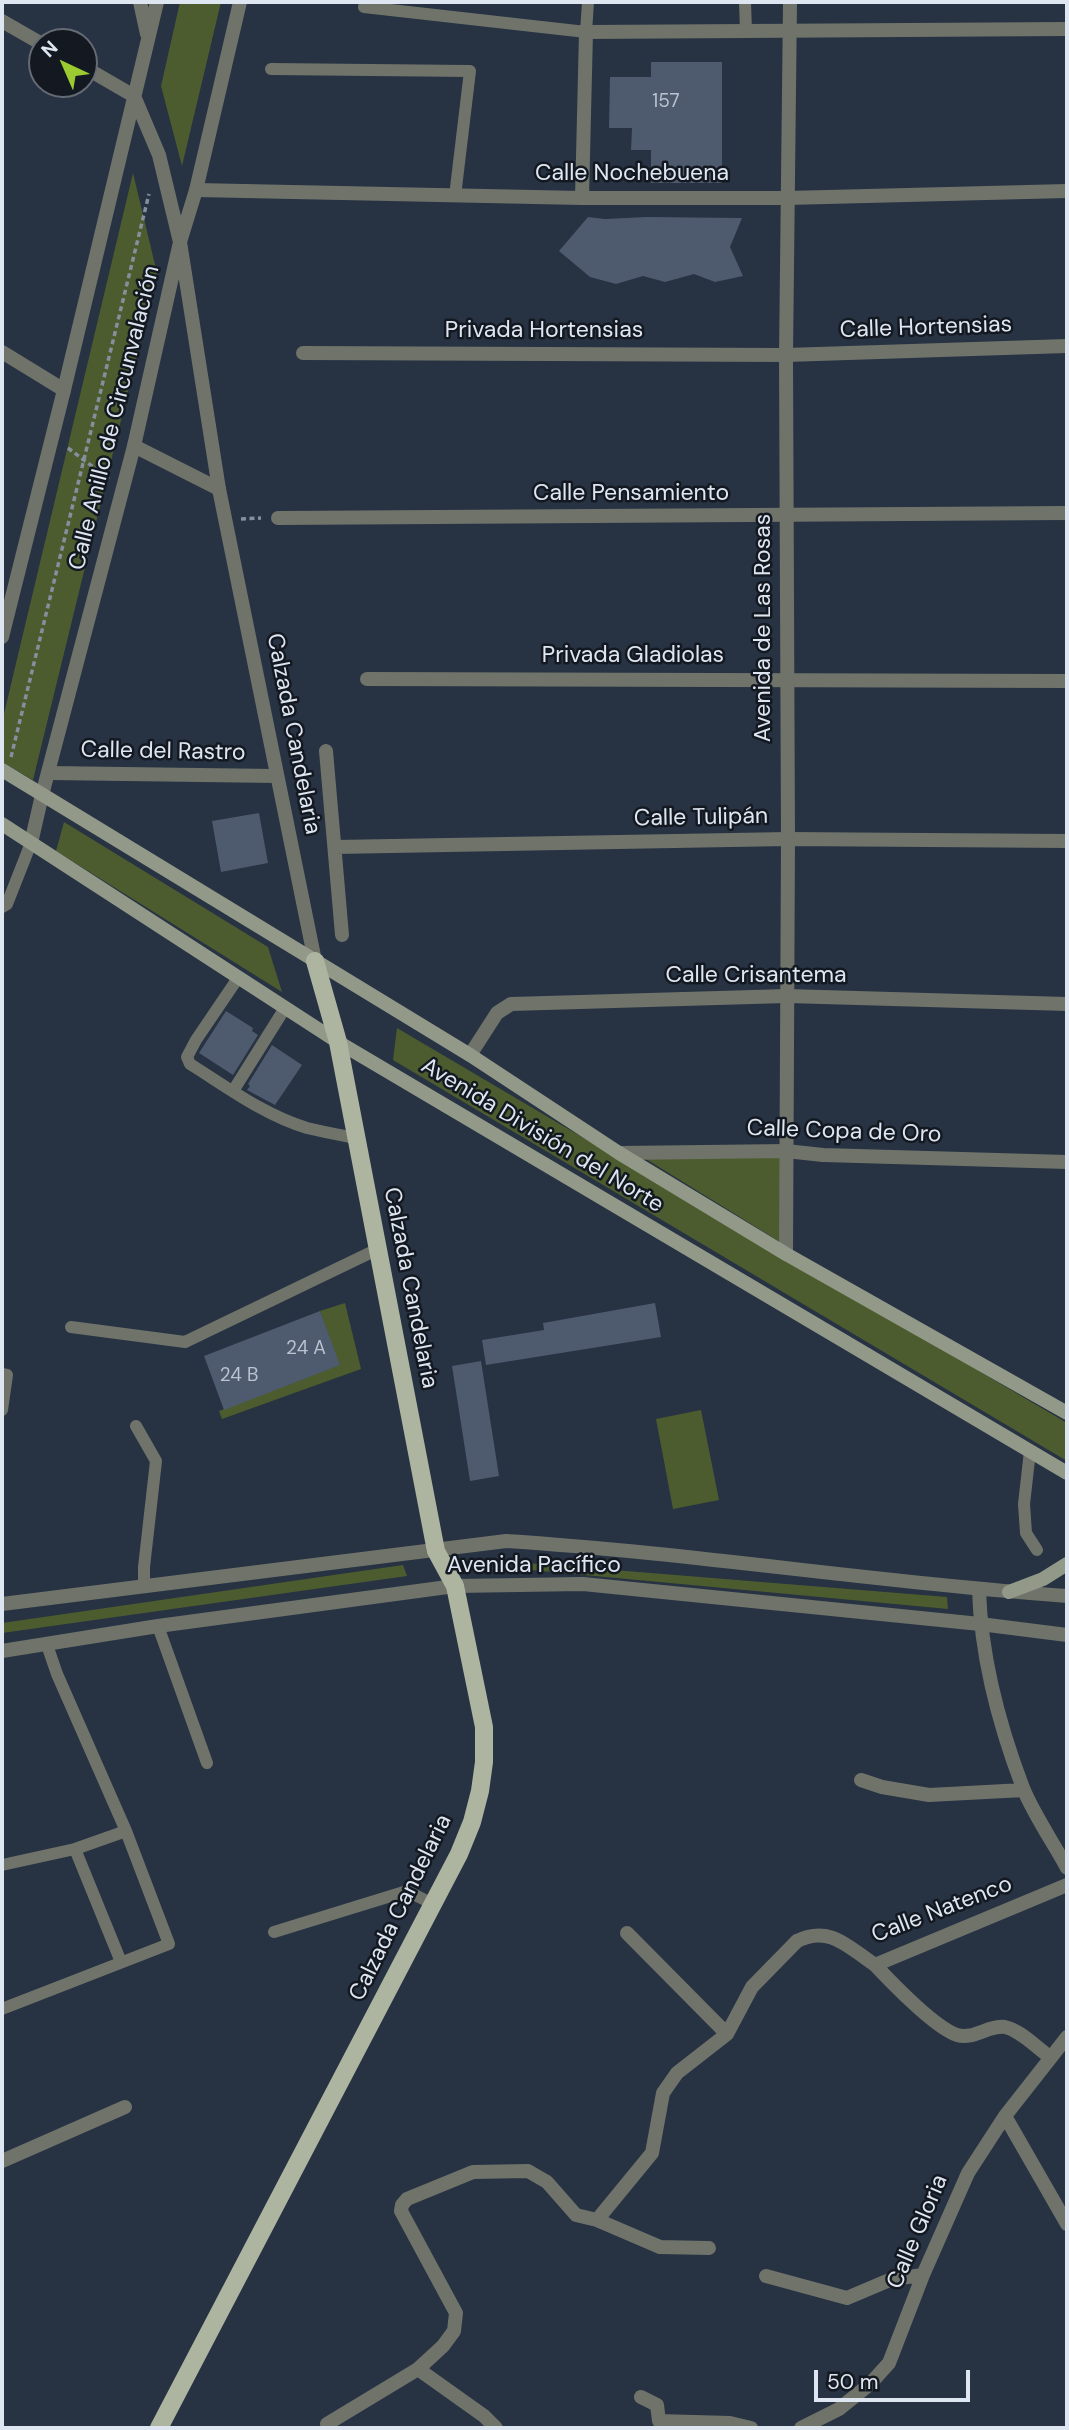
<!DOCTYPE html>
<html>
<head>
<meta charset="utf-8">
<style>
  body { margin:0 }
  #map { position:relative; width:1069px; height:2430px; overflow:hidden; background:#273243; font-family:"DM Sans",sans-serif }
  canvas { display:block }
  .frame { position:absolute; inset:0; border:4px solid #dee6f1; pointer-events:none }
  .north { position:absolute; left:28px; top:28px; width:70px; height:70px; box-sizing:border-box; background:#141921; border:2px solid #656b74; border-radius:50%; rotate:316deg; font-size:19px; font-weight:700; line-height:28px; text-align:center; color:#dee6f1 }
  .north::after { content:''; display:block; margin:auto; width:24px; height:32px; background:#9cca31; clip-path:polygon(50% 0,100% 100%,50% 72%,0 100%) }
  .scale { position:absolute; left:814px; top:2370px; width:156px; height:32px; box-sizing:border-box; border:4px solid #dee6f1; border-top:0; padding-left:9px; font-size:21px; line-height:24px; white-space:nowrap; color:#dee6f1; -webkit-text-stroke:5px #141921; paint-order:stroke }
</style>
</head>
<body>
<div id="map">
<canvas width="1069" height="2430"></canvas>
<div class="frame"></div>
<div class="north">N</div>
<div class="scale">50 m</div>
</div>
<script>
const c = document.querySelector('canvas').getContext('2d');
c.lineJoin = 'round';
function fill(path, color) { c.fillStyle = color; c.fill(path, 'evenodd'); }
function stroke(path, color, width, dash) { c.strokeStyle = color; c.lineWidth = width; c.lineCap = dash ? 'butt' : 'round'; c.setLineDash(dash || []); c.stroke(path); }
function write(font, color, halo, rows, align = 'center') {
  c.font = font + ' "DM Sans",sans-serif'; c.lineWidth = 5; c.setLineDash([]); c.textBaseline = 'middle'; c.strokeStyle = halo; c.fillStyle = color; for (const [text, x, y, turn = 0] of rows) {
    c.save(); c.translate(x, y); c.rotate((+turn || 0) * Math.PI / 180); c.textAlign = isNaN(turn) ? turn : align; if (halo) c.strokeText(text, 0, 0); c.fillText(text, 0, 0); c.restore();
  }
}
fill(new Path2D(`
  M180,2H221L182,166L161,86Z
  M133,173L157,273L33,780L2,762V722Z
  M64,822L268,947L282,992L56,851Z
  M397,1028L1067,1423V1461L393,1060Z
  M625,1146L786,1152L785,1245Z
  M345,1303L361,1369L222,1419L219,1411L339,1365L320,1311Z
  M701,1410L719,1500L673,1509L656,1419Z
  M515,1562L947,1597L948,1609L531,1570Z
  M403,1565L407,1576L2,1633V1623Z`), '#4c5c2e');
fill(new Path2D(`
  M651,62H722V183H651V150H631L632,128H609L610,77H651Z
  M588,217L605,219L647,217L742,218L730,247L743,276L715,282L694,274L665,282L643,276L616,284L590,277L559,251Z
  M259,813L268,863L221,872L212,821Z
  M226,1011L253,1028L252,1031L258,1035L233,1075L199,1053Z
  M272,1045L302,1065L275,1105L247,1090L250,1086L248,1084Z
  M655,1303L661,1337L486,1365L482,1340L544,1330L543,1323Z
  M320,1311L340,1365L224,1410L204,1356Z
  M481,1361L499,1476L470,1481L452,1366Z`), '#4e5b6e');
stroke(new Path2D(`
  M68,448L109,479
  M241,519L261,518
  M11,757L149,194`), '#858f9d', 3.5, [5, 3.5]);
stroke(new Path2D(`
  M745,2L746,31
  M364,7L586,32L588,2
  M271,69L470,71L455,196
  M2,907L7,904L31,843
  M238,978L196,1040L187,1057L190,1064C227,1087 264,1115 307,1128C323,1132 340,1135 356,1138
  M233,1091L285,1008
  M71,1327L185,1342L378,1249
  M2,1374L7,1375L2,1410
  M136,1426L156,1461L144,1567V1586
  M1030,1451L1024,1504L1026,1533L1037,1550
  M158,1626L207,1763
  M47,1645L57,1674L126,1831
  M75,1849L121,1962
  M2,1865L75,1849L126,1831L169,1944L2,2009
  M274,1932L407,1891L433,1904`), '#6f736a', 12);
stroke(new Path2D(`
  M797,1941C830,1925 848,1947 875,1965`), '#6f736a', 14);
stroke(new Path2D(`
  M2,21L42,44
  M84,67L134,96
  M196,190L582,198H787L1067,191
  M582,198L586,32L1067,29
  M2,352L64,390
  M303,353L786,355L1067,346
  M134,446L219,489
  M278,518L1067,513
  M367,679L1067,681
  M326,751L342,935
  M48,773L276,776
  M335,847L788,839L1067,841
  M470,1055L497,1013L511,1004L787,996L1067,1004
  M619,1153L786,1151L823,1155L1067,1162
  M979,1590C981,1657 999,1725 1023,1788C1034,1815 1053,1842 1067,1868
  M861,1780L882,1787L929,1795L1024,1790
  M627,1933L727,2034
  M1050,2057C1037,2048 1020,2030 1005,2027C988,2025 974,2040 957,2035C934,2027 892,1983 875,1965L1067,1885
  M1005,2116L1067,2224
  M2,2161L125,2107
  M597,2220L652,2153L663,2093L677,2073L727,2034L752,1987L797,1941
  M766,2276L847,2298L892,2279L923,2275
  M641,2397L657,2405L659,2421L730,2423L751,2428
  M327,2424L418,2369
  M496,2428L484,2416L418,2369L443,2346L454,2331L456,2313L401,2211L402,2205L407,2199L473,2172L528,2171L547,2182L576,2215L597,2220L660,2247L709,2248
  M801,2428L839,2409L870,2384L889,2363L923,2275L968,2173L1005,2116L1067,2037`), '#6f736a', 14);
stroke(new Path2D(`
  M140,2L147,34
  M134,96L159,155L180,242L219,489L315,961
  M2,637L64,390L157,2
  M31,843L42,795L134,446L180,242L196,190L240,2
  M786,1254L788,839L786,355L790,2
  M2,1604L506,1541C694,1553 880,1583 1067,1596
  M2,1651L158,1626L455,1586L583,1584L980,1624L1067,1635`), '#6f736a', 14);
stroke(new Path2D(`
  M2,770L470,1055L619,1153L786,1254L1067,1413
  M2,824L338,1042L1067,1473
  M1009,1592L1043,1579L1067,1564`), '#929989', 14);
stroke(new Path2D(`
  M159,2428L459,1854L472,1822L480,1791L484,1762V1727L455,1586L436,1551L338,1042L315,961`), '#adb5a1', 18);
write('19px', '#bac3d0', null, [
  ["157",666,102],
  ["24 A",306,1349],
  ["24 B",239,1376]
]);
write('23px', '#dee6f1', '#141921', [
  ["Calle Nochebuena",632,174],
  ["Calle Hortensias",926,328,-2],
  ["Privada Hortensias",544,331],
  ["Calle Anillo de Circunvalación",115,418,-76],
  ["Calle Pensamiento",631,494],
  ["Avenida de Las Rosas",764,628,-90],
  ["Privada Gladiolas",633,656],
  ["Calzada Candelaria",293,734,79],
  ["Calle del Rastro",163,752,1],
  ["Calle Tulipán",701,818,-1],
  ["Calle Crisantema",756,976],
  ["Calle Copa de Oro",844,1132,2],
  ["Avenida División del Norte",542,1136,31],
  ["Calzada Candelaria",410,1288,79],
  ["Avenida Pacífico",534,1566],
  ["Calzada Candelaria",401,1908,-64],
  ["Calle Natenco",942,1910,-21],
  ["Calle Gloria",918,2232,-67]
]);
</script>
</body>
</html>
